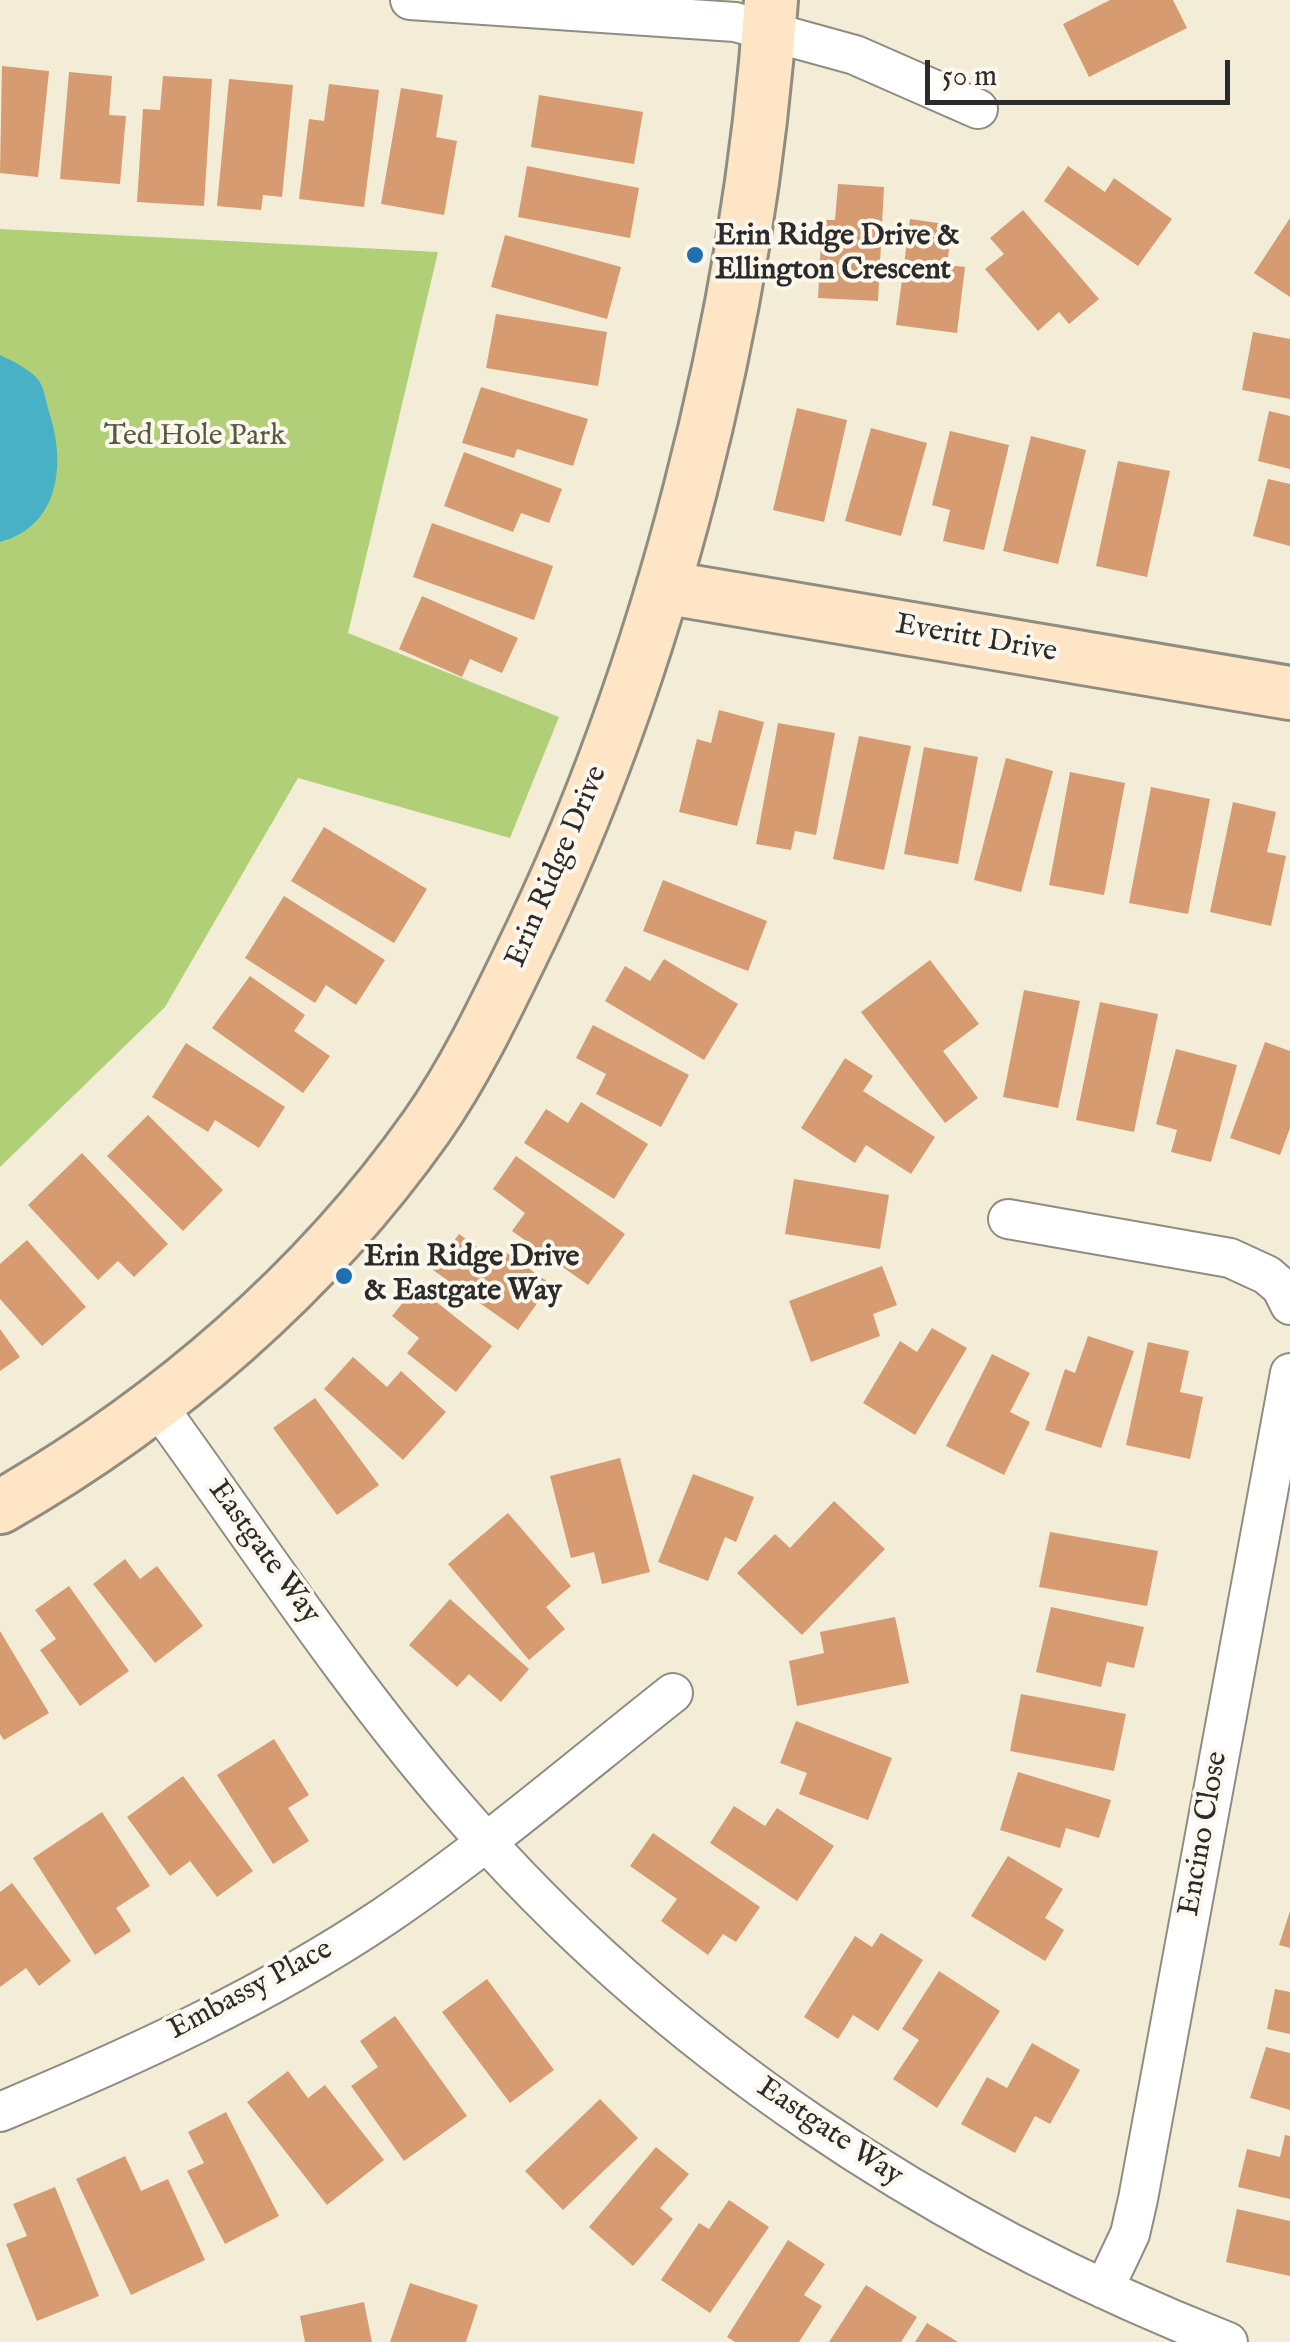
<!DOCTYPE html>
<html>
<head>
<meta charset="utf-8">
<style>
  body { margin:0 }
  #map { position:relative; width:1290px; height:2342px; overflow:hidden; background:#f3edd7; font-family:"IM FELL English",serif }
  canvas { display:block }
  .scale { position:absolute; left:925px; top:60px; width:305px; height:45px; box-sizing:border-box; border:5px solid #2b2b2b; border-top:0; padding-left:12px; font-size:30px; line-height:35px; white-space:nowrap; color:#2b2b2b; -webkit-text-stroke:8px #fbf7ec; paint-order:stroke }
</style>
</head>
<body>
<div id="map">
<canvas width="1290" height="2342"></canvas>
<div class="scale">50 m</div>
</div>
<script>
const c = document.querySelector('canvas').getContext('2d');
c.lineJoin = 'round';
function fill(path, color) { c.fillStyle = color; c.fill(path, 'evenodd'); }
function stroke(path, color, width, dash) { c.strokeStyle = color; c.lineWidth = width; c.lineCap = dash ? 'butt' : 'round'; c.setLineDash(dash || []); c.stroke(path); }
function write(font, color, halo, rows, align = 'center') {
  c.font = font + ' "IM FELL English",serif'; c.lineWidth = 8; c.setLineDash([]); c.textBaseline = 'middle'; c.strokeStyle = halo; c.fillStyle = color; for (const [text, x, y, turn = 0] of rows) {
    c.save(); c.translate(x, y); c.rotate((+turn || 0) * Math.PI / 180); c.textAlign = isNaN(turn) ? turn : align; if (halo) c.strokeText(text, 0, 0); c.fillText(text, 0, 0); c.restore();
  }
}
fill(new Path2D(`
  M0,229L438,252L348,633L559,717L510,838L298,778L165,1007L0,1167Z`), '#b1cf76');
fill(new Path2D(`
  M0,355C11,360 33,371 39,381C45,389 46,403 49,412C66,463 60,526 0,542Z`), '#48b1c6');
fill(new Path2D(`
  M1110,0H1173L1187,28L1089,77L1063,24Z
  M2,66L49,71L38,177L0,173Z
  M69,72L112,76L109,115L126,116L120,184L60,179Z
  M163,76L212,79L204,206L137,202L143,109L160,110Z
  M229,79L293,85L282,197L263,195L261,210L217,206Z
  M329,84L379,90L364,207L299,199L309,119L324,121Z
  M401,88L443,95L436,137L457,141L444,215L381,204Z
  M539,95L643,112L634,164L531,147Z
  M527,166L639,188L630,238L518,217Z
  M1068,166L1105,192L1114,178L1172,219L1138,266L1044,201Z
  M838,184L884,187L878,301L818,298L822,220H835Z
  M1023,210L1099,299L1069,324L1059,312L1038,331L985,269L1004,254L990,238Z
  M1290,218V297L1254,273Z
  M910,219L952,225L947,265L965,267L957,333L896,325Z
  M505,235L621,267L607,319L491,287Z
  M496,314L607,332L598,386L486,368Z
  M1253,332L1290,339V399L1242,390Z
  M481,387L588,419L573,466L517,449L514,458L462,443Z
  M797,408L847,420L824,522L773,510Z
  M1269,411L1290,416V469L1258,461Z
  M871,428L927,443L901,536L845,521Z
  M950,431L1009,445L984,550L943,541L950,510L932,505Z
  M1031,436L1086,450L1058,564L1003,551Z
  M464,452L562,489L549,523L521,513L513,532L444,506Z
  M1118,461L1170,471L1147,577L1096,566Z
  M1268,479L1290,484V546L1253,536Z
  M432,523L553,566L534,620L413,577Z
  M422,596L518,638L502,673L470,659L462,677L399,649Z
  M719,710L764,722L737,826L679,812L697,739L711,743Z
  M778,723L835,733L816,835L795,831L791,850L756,844Z
  M859,736L911,746L884,870L833,859Z
  M924,747L978,757L958,864L904,854Z
  M1006,758L1053,771L1021,892L974,880Z
  M1070,772L1125,783L1104,895L1049,885Z
  M1151,787L1210,799L1188,914L1129,903Z
  M1233,802L1276,812L1267,852L1286,856L1271,926L1210,912Z
  M324,827L427,889L394,943L291,881Z
  M663,880L767,921L748,971L643,931Z
  M284,896L385,960L356,1005L326,985L315,1003L245,958Z
  M664,959L738,1004L704,1060L605,1001L625,966L650,981Z
  M930,960L979,1024L943,1051L978,1098L945,1123L861,1012Z
  M250,976L305,1015L294,1031L330,1056L303,1093L212,1028Z
  M1024,990L1080,1001L1058,1108L1003,1097Z
  M1100,1002L1158,1014L1134,1132L1076,1120Z
  M593,1025L689,1075L661,1127L596,1094L606,1074L576,1058Z
  M1265,1042L1290,1051V1128L1280,1155L1230,1138Z
  M186,1043L285,1107L259,1148L215,1120L208,1132L152,1097Z
  M1176,1049L1237,1065L1211,1162L1171,1152L1177,1130L1156,1124Z
  M845,1058L873,1076L863,1091L935,1137L911,1174L866,1145L855,1163L801,1128Z
  M581,1102L648,1144L614,1199L524,1143L546,1109L568,1123Z
  M148,1115L223,1190L183,1231L107,1156Z
  M82,1153L168,1244L134,1277L118,1261L98,1280L28,1205Z
  M516,1156L625,1234L588,1285L512,1231L525,1213L493,1189Z
  M794,1179L889,1195L880,1249L785,1234Z
  M459,1234L491,1257L498,1247L551,1284L518,1330L433,1270Z
  M27,1240L86,1307L42,1346L0,1299V1264Z
  M882,1266L897,1305L873,1314L880,1336L811,1362L789,1301Z
  M416,1286L492,1346L456,1392L407,1353L419,1338L392,1316Z
  M932,1328L967,1348L915,1435L863,1403L900,1341L917,1352Z
  M0,1329L20,1357L0,1371Z
  M1088,1336L1134,1351L1101,1448L1045,1430L1065,1369L1075,1373Z
  M1148,1342L1189,1351L1180,1392L1203,1397L1190,1459L1126,1445Z
  M992,1354L1030,1373L1010,1412L1030,1422L1004,1475L946,1446Z
  M353,1357L387,1387L401,1371L446,1412L403,1460L324,1389Z
  M315,1398L379,1485L337,1515L273,1428Z
  M620,1458L650,1572L602,1584L594,1552L571,1558L550,1476Z
  M693,1474L754,1497L736,1542L725,1537L708,1581L658,1562Z
  M834,1501L885,1549L802,1635L737,1573L775,1534L790,1548Z
  M508,1513L571,1586L546,1607L565,1629L529,1660L448,1564Z
  M1050,1532L1158,1551L1147,1606L1039,1587Z
  M125,1559L140,1579L157,1566L203,1626L155,1663L93,1584Z
  M69,1586L129,1671L80,1706L40,1650L56,1639L35,1610Z
  M450,1599L529,1669L501,1702L469,1674L457,1687L409,1645Z
  M1051,1607L1144,1627L1134,1668L1107,1662L1101,1687L1036,1672Z
  M895,1617L909,1683L797,1706L789,1661L824,1653L820,1632Z
  M0,1631L49,1713L4,1740L0,1734Z
  M1021,1694L1126,1714L1114,1771L1010,1751Z
  M796,1721L892,1758L868,1820L799,1794L807,1773L780,1763Z
  M274,1739L309,1795L288,1808L309,1841L273,1864L217,1775Z
  M1018,1772L1111,1800L1099,1838L1066,1828L1060,1848L1000,1830Z
  M183,1776L253,1871L217,1897L190,1861L170,1876L127,1817Z
  M734,1806L765,1826L777,1808L834,1846L797,1901L710,1843Z
  M102,1812L150,1886L116,1908L131,1931L95,1955L33,1858Z
  M653,1833L760,1907L736,1942L723,1934L708,1955L661,1921L677,1899L630,1866Z
  M1008,1856L1063,1889L1045,1918L1064,1930L1045,1961L971,1916Z
  M12,1883L71,1961L39,1986L26,1968L0,1987V1892Z
  M1290,1911V1948L1279,1945Z
  M881,1933L923,1960L878,2031L853,2015L838,2039L804,2017L855,1936L872,1947Z
  M939,1971L1000,2011L937,2108L893,2079L919,2040L902,2029Z
  M487,1979L554,2070L510,2103L442,2012Z
  M1275,1989L1290,1992V2034L1267,2029Z
  M395,2016L467,2116L404,2161L351,2086L378,2067L360,2041Z
  M1032,2043L1080,2070L1050,2124L1035,2116L1015,2153L961,2124L987,2077L1007,2088Z
  M1266,2047L1290,2053V2110L1250,2098Z
  M288,2071L308,2098L325,2085L384,2160L327,2205L247,2102Z
  M600,2099L638,2138L563,2210L525,2171Z
  M226,2112L279,2216L225,2244L187,2171L204,2163L188,2132Z
  M1285,2135L1290,2136V2199L1238,2187L1247,2149L1280,2157Z
  M656,2147L689,2174L660,2208L673,2219L633,2266L589,2227Z
  M125,2156L141,2191L168,2179L205,2260L131,2295L76,2179Z
  M55,2187L99,2296L37,2321L6,2244L27,2236L13,2204Z
  M729,2200L769,2227L710,2313L661,2280L699,2223L709,2229Z
  M1237,2209L1290,2221V2276L1226,2262Z
  M788,2240L825,2264L804,2295L822,2306L799,2342H735L727,2337Z
  M410,2283L478,2305L466,2342H390Z
  M866,2285L917,2317L901,2342H829Z
  M364,2302L372,2342H305L300,2316Z
  M927,2323L958,2342H915Z`), '#d69b71');
const street = new Path2D(`
  M410,0L735,22L855,55L978,109
  M1008,1219L1230,1258L1267,1275L1281,1287L1290,1305
  M156,1404C255,1540 347,1683 458,1810C665,2050 935,2227 1228,2342
  M0,2112C132,2057 266,1996 385,1916C485,1848 578,1768 673,1693
  M1104,2289L1130,2234L1138,2199L1290,1373`);
const secondary = new Path2D(`
  M663,587L1290,693
  M0,1507C166,1412 316,1283 427,1126C464,1073 493,1013 521,955C660,672 750,315 771,0`);
stroke(street, '#8f8c81', 42);
stroke(secondary, '#8f8c81', 58);
stroke(street, '#fff', 38);
stroke(secondary, '#fde5c5', 52);
for (const [x, y, r, color] of [
  [695,255,10,"#1f6fb2"],
  [344,1276,10,"#1f6fb2"]
]) { const dot = new Path2D(); dot.arc(x, y, r, 0, 2 * Math.PI); c.fillStyle = color; c.fill(dot); stroke(dot, '#fbf7ec', 4); }
write('bold 30px', '#2b2b2b', '#fbf7ec', [
  ["Erin Ridge Drive &",715,238],
  ["Ellington Crescent",715,272],
  ["Erin Ridge Drive",364,1259],
  ["& Eastgate Way",364,1293]
], 'left');
write('30px', '#535c42', '#fbf7ec', [
  ["Ted Hole Park",195,438]
]);
write('30px', '#2b2b2b', '#fbf7ec', [
  ["Everitt Drive",976,640,10],
  ["Erin Ridge Drive",558,867,-67],
  ["Eastgate Way",263,1553,54],
  ["Encino Close",1205,1834,-80],
  ["Embassy Place",251,1991,-28],
  ["Eastgate Way",829,2133,34]
]);
</script>
</body>
</html>
